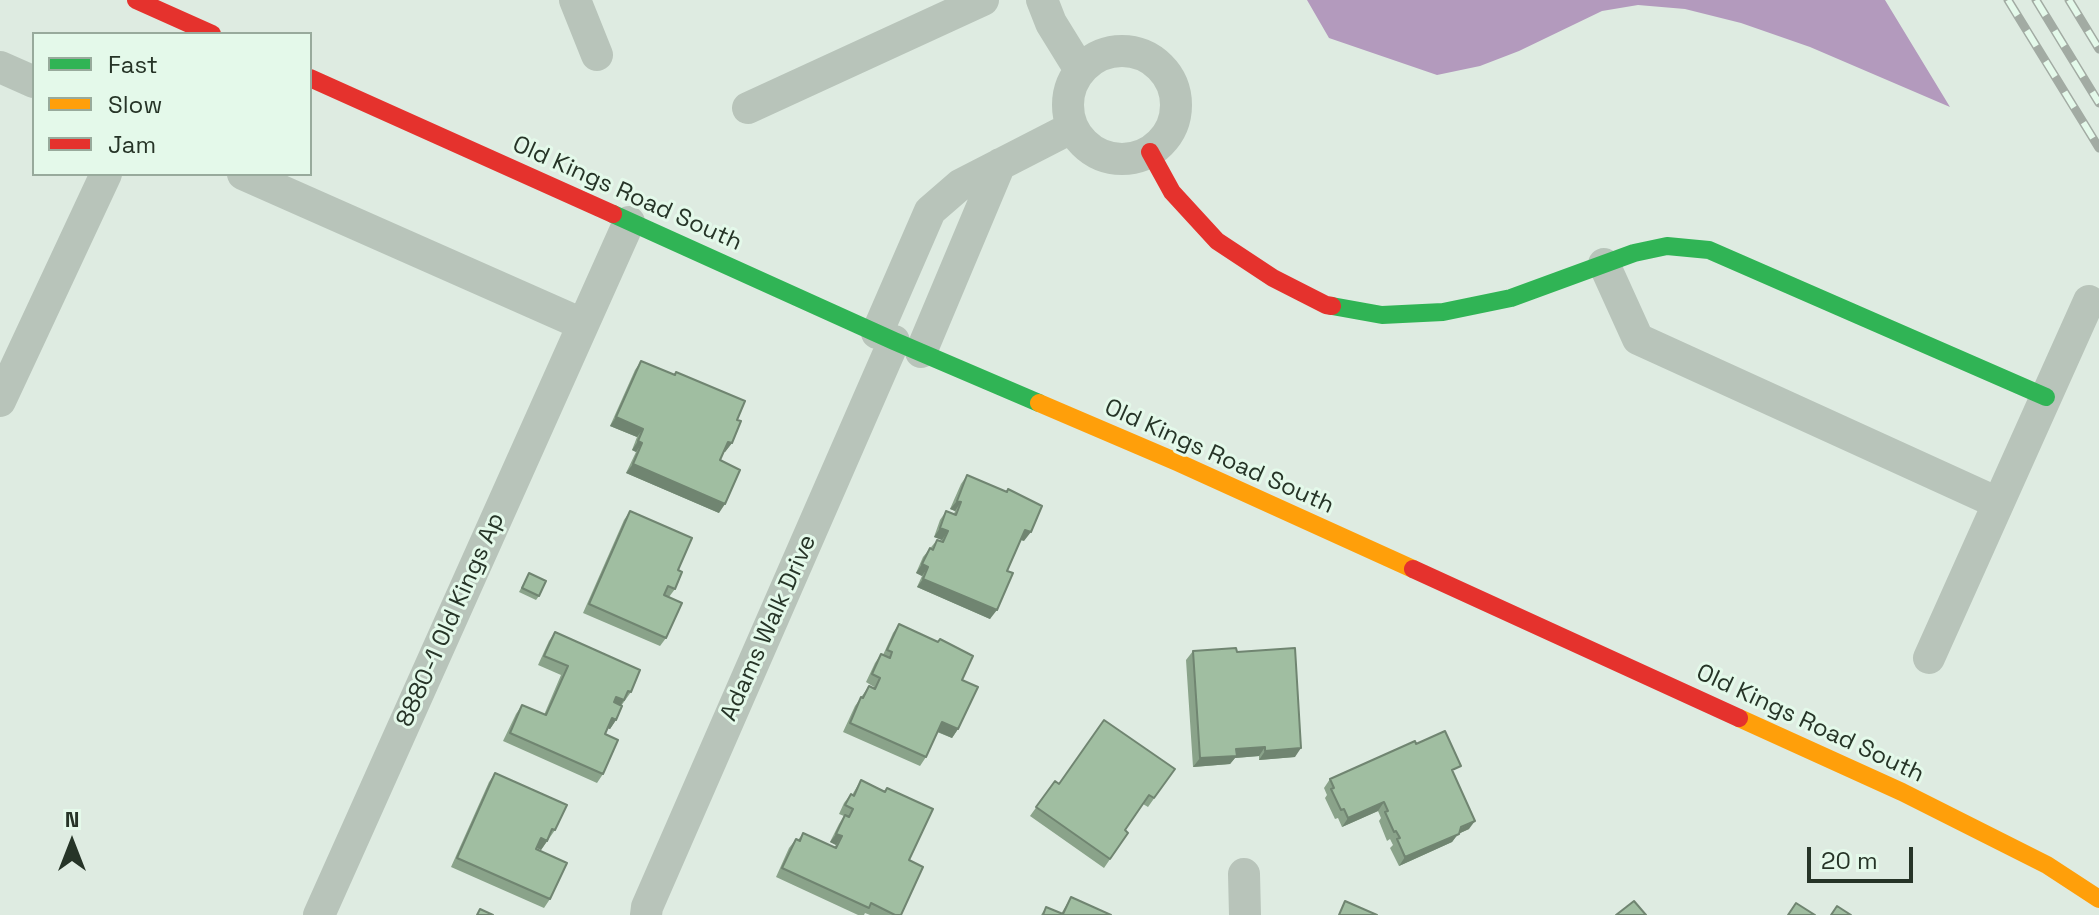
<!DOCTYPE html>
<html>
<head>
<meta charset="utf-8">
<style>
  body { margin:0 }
  #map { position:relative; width:2099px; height:915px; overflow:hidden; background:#deebe1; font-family:"Space Grotesk",sans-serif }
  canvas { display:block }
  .legend { position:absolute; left:32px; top:32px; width:280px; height:144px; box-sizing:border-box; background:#e4f9ea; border:2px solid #98aa9c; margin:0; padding:10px 14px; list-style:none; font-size:24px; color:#263427 }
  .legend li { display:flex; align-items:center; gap:16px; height:40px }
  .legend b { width:40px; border:2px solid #98aa9c }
  .north { position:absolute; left:32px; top:803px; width:80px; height:80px; -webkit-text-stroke:6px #e4f9ea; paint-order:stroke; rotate:0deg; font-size:22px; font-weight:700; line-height:32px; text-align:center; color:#263427 }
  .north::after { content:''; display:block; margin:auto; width:28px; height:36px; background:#263427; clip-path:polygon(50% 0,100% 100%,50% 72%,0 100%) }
  .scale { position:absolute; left:1807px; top:847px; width:106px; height:36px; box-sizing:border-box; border:4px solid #263427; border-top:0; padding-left:10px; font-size:24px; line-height:28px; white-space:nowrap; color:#263427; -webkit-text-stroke:6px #e4f9ea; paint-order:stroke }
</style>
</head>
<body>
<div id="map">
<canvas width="2099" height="915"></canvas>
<ul class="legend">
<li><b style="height:10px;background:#30b455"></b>Fast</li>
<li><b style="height:10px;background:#ff9f0a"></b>Slow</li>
<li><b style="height:10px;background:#e5322d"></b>Jam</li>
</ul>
<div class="north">N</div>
<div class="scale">20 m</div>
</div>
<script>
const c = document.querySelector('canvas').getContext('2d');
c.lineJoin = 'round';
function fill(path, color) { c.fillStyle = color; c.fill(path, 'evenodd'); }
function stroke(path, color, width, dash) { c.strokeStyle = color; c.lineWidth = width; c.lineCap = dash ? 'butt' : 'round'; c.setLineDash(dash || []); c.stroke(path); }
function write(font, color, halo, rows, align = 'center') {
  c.font = font + ' "Space Grotesk",sans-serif'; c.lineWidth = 6; c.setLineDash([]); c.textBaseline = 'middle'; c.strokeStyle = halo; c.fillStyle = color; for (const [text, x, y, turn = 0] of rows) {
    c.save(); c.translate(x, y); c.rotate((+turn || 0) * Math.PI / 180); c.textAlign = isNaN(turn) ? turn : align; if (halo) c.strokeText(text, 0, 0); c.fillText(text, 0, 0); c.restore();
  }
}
fill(new Path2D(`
  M1307,0H1885L1950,107L1810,47L1741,23L1685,9L1638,5L1602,11L1519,51L1480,66L1437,75L1329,38Z`), '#b39abd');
stroke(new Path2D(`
  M575,0L597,55
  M1042,0L1051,23L1080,70
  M1068 105a54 54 0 1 1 108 0a54 54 0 1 1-108 0Z
  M0,67L34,82
  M748,108L983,0
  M243,174L582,324
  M1604,264L1638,339L1998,503
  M877,333L930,211L960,185L1071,128
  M921,352L1000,164
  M0,401L106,174
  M1929,658L2089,301
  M1244,874L1245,915
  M319,915L629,222
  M646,915L647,907L894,341`), '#b8c4ba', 32);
stroke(new Path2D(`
  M613,214L894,341L1039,403
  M1332,306L1382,315L1443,312L1511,298L1634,253L1667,246L1709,250L2046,397`), '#30b455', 18);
stroke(new Path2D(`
  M1039,403L1177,462L1413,569
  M1739,718L1902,792L2047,865L2099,899`), '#ff9f0a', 18);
stroke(new Path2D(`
  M136,0L212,34
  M310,78L613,214
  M1150,152L1172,192L1217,241L1273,278L1326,305L1332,306
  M1413,569L1739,718`), '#e5322d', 18);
const rail = new Path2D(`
  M2008,0L2099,148
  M2036,0L2099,103
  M2069,0L2099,49`);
stroke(rail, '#a2aba3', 9);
stroke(rail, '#e4f9ea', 6, [18]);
fill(new Path2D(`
  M641,361L674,375L676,372L737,420L732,443L725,452H724L720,460L719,513L626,473L636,452L632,450L637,437L610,426L635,370Z
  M967,475L1024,541L1021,540L1007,571L990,619L917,587L922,576L916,573L923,557L937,540L941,541L942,540L934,537L940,520L946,511L954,514L955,511L950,509L961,484Z
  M630,511L678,570L675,589L669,597L666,638L660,646L583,613L624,520Z
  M529,573L539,596L536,600L519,592Z
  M899,624L962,680L958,729L952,738L937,732L926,757L920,766L843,732L855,706L869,686L873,688L874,687L866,682L875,663L881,654L883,655L893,633Z
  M555,632L631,692L621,706L616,720L610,729L607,728L605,734L603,774L597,783L503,741L516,714L522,705L544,715L561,675L538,665L549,641Z
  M1193,651L1237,652L1295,757L1259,760V756L1235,758L1230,764L1193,767L1186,660Z
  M1416,744L1455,775L1469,829L1458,834L1452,842L1399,866L1390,848L1393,845L1390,839L1387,841L1379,821L1381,818L1378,811L1342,827L1338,818L1335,819L1325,798L1327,795L1324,788L1330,779Z
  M1175,769L1148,807L1143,804L1125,830L1128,833L1104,868L1030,816L1055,781L1059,784Z
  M495,773L555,830L541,850L537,848L536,849L550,899L544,908L451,867L489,782Z
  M861,780L885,791L887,788L909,860L901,915H870L865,913L864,915H858L776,877L789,848L796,839L798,840L803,833L834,847L836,845L830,842L839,824L844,816L839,814L844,803L851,794L852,795Z
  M1071,897L1111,915H1041L1046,907L1061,914Z`), '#8aa38a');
fill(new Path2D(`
  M616,417L643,429L637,437L610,426Z
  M638,441L642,443L636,452L632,450Z
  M728,442L732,443L725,452L722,451Z
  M633,464L725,504L719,513L626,473Z
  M957,501L961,502L955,511L950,509Z
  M940,528L948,531L942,540L934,537Z
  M1025,530L1031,532L1024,541L1019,539Z
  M922,564L928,567L922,576L916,573Z
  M923,579L997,610L990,619L917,587Z
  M616,697L624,700L618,709L610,705Z
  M612,718L616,720L610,729L605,727Z
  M942,722L958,729L952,738L936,731Z
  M1265,747L1259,756L1235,758L1230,764L1193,767L1200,758L1236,749Z
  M1301,748L1295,757L1259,760L1265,751Z
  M1384,802L1378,811L1342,827L1348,818Z
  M1475,821L1469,829L1458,834L1452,842L1399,866L1405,857Z
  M836,834L842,836L836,845L830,842Z
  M541,838L547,841L541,850L535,847Z`), '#708571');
const building = new Path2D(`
  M641,361L675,375L676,372L745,401L737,420L741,421L732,443L728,442L720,460L740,470L725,504L633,464L642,443L638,441L643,429L616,417Z
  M967,475L1007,492L1008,489L1042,506L1031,532L1025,530L1007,571L1013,573L997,610L923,579L928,567L922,564L930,548L933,550L937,540L943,542L948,531L940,528L946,511L956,515L961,502L957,501Z
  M630,511L692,538L678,570L682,572L675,589L668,586L664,595L682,603L666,638L589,604Z
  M529,573L546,581L539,596L522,588Z
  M899,624L938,642L940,639L973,656L962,680L978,687L958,729L942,722L926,757L850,723L861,697L863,698L869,686L875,689L880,678L872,674L881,654L890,658L892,652L887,650Z
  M555,632L640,670L631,692L628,691L624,700L616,697L614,702L622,706L616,720L612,718L605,734L618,740L603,774L510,733L522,705L546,715L568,666L544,656Z
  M1236,648L1237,652L1295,648L1301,748L1265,751V747L1236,749L1237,756L1200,758L1193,651Z
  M1104,720L1175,769L1154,798L1149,795L1125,830L1128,833L1110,859L1036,807L1055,781L1059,784Z
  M1445,731L1461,766L1452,770L1475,821L1461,827L1459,834L1405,857L1397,839L1400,838L1396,831L1394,832L1385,812L1388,811L1384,802L1348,818L1344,809L1341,810L1331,789L1334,788L1330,779L1415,741L1416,744Z
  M495,773L567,805L555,830L552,829L547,841L541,838L536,849L567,863L550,899L457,858Z
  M861,780L885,792L887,788L933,809L909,860L923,867L901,915H895L871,903L869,908L782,868L796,839L800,841L803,833L836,848L842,836L836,834L845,815L849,817L853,809L845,805L851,794L854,796Z
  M1071,897L1111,915H1043L1046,907L1063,914Z
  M1345,901L1377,915H1339Z
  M1634,901L1646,915H1616Z
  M1796,903L1815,915H1788Z
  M1837,906L1851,915H1831Z
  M480,909L493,915H477Z`);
fill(building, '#a0bea1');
stroke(building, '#708571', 2);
write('24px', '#263427', '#e4f9ea', [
  ["Old Kings Road South",627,194,24],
  ["Old Kings Road South",1219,457,24],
  ["8880-1 Old Kings Ap",451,620,-66],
  ["Adams Walk Drive",769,628,-66],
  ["Old Kings Road South",1810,724,25]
]);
</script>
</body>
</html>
